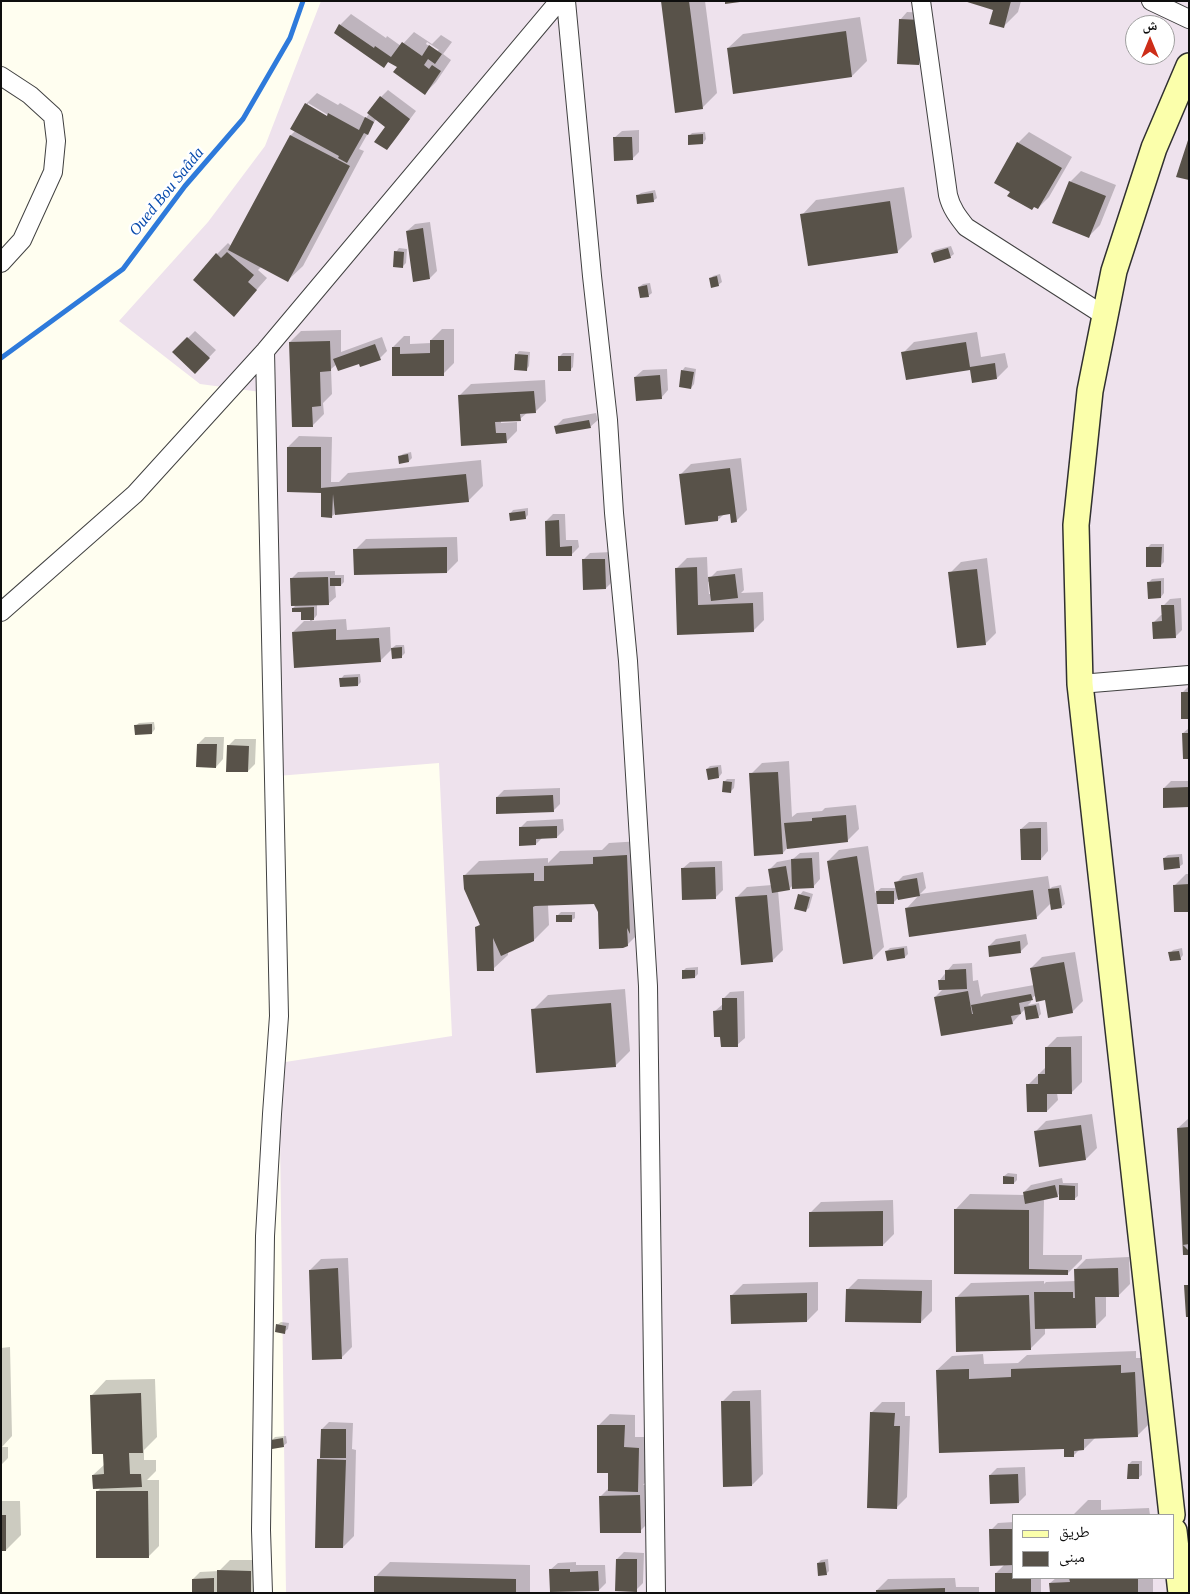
<!DOCTYPE html>
<html>
<head>
<meta charset="utf-8">
<style>
  body { margin:0 }
  #map { position:relative; width:1190px; height:1594px; overflow:hidden; background:#fffef0; font-family:"Times New Roman","Noto Naskh Arabic",serif }
  canvas { display:block }
  .frame { position:absolute; inset:0; border:2px solid #0e0e0e; pointer-events:none }
  .legend { position:absolute; left:1012px; top:1514px; width:162px; height:65px; box-sizing:border-box; background:#fff; border:1px solid #9f9f9f; margin:0; padding:6px 9px; list-style:none; font-size:15px; color:#0e0e0e }
  .legend li { display:flex; align-items:center; gap:10px; height:25px }
  .legend b { width:25px; border:1px solid #9f9f9f }
  .north { position:absolute; left:1125px; top:15px; width:50px; height:50px; box-sizing:border-box; background:#fff; border:1px solid #9f9f9f; border-radius:50%; rotate:0deg; font-size:14px; font-weight:700; line-height:20px; text-align:center; color:#0e0e0e }
  .north::after { content:''; display:block; margin:auto; width:18px; height:22px; background:#cd2d18; clip-path:polygon(50% 0,100% 100%,50% 72%,0 100%) }
</style>
</head>
<body>
<div id="map">
<canvas width="1190" height="1594"></canvas>
<div class="frame"></div>
<ul class="legend">
<li><b style="height:6px;background:#fbffab"></b>طريق</li>
<li><b style="height:14px;background:#585249"></b>مبنى</li>
</ul>
<div class="north">ش</div>
</div>
<script>
const c = document.querySelector('canvas').getContext('2d');
c.lineJoin = 'round';
function fill(path, color) { c.fillStyle = color; c.fill(path, 'evenodd'); }
function stroke(path, color, width, dash) { c.strokeStyle = color; c.lineWidth = width; c.lineCap = dash ? 'butt' : 'round'; c.setLineDash(dash || []); c.stroke(path); }
function write(font, color, halo, rows, align = 'center') {
  c.font = font + ' "Times New Roman",serif'; c.lineWidth = 5; c.setLineDash([]); c.textBaseline = 'middle'; c.strokeStyle = halo; c.fillStyle = color; for (const [text, x, y, turn = 0] of rows) {
    c.save(); c.translate(x, y); c.rotate((+turn || 0) * Math.PI / 180); c.textAlign = isNaN(turn) ? turn : align; if (halo) c.strokeText(text, 0, 0); c.fillText(text, 0, 0); c.restore();
  }
}
fill(new Path2D(`
  M321,1H1189V1593H286L279,1063L452,1036L439,763L277,776L276,394L200,384L119,321L208,222L265,146ZM1135,25H1165V55H1135ZM1014,1515H1174V1578H1014Z`), '#eee2ed');
fill(new Path2D(`
  M662,1H705L717,93L702,108Z
  M966,1H1021L1018,12L1004,26L995,9Z
  M907,12L928,13L926,57L919,64L900,20Z
  M351,14L386,38L387,36L401,46L414,32L432,44L441,35L452,42L443,54L451,60L436,82L425,93L398,67L389,61L384,66L340,25ZM427,42L439,50L437,51L426,44Z
  M860,17L867,61L852,76L734,92L728,48L743,34Z
  M388,90L416,111L393,142L386,149L387,126L376,119L359,149L364,151L303,266L288,280L262,266L258,270L267,278L234,315L217,254L228,243L232,247L291,135L296,130L306,104L317,93L338,105L340,103L366,118L381,97ZM308,103L333,118L332,120L308,106Z
  M639,130V152L632,159L614,138L622,131Z
  M705,132L706,139L703,143L689,136L692,133Z
  M1029,132L1072,157L1049,197L1038,208L1011,191L1018,143Z
  M1081,171L1116,185L1100,225L1089,236L1070,182Z
  M904,187L912,237L897,252L802,215L816,200Z
  M655,190L657,198L653,201L637,196L641,193Z
  M430,222L437,271L430,278L407,231L415,224Z
  M951,246L954,254L950,257L932,253L935,250Z
  M399,248L407,249L406,263L403,266L396,252Z
  M720,274L722,282L718,285L710,279L713,276Z
  M650,283L652,293L648,296L639,287L643,284Z
  M442,329H454V363L443,374L393,375V347L404,336H410V344L431,343V340Z
  M341,330V352L382,337L387,351L380,358L337,364L331,369L332,394L323,403L324,414L313,425L290,342L301,331Z
  M195,331L216,350L195,372L174,352Z
  M977,332L981,357L1005,353L1008,367L997,378L971,368L903,353L914,342Z
  M519,351L530,352L529,366L526,370L516,355Z
  M563,353H574L573,367L570,370L560,356Z
  M685,367L696,369L694,384L691,388L682,371Z
  M667,369L668,390L661,398L635,377L643,370Z
  M545,380L546,401L535,412H528L520,419L501,421V423L517,422V431L506,442L462,444L460,395L471,384Z
  M596,413L598,420L590,427L556,426L563,419Z
  M299,436L332,437L331,482H339L348,473L481,460L483,486L468,501L335,514L332,516L320,491L288,447Z
  M411,452L412,458L409,461L399,457L403,454Z
  M741,458L747,510L736,521L731,513L724,514L718,520L680,475L691,464Z
  M528,508V515L525,518L510,514L513,510Z
  M553,514H565L566,540H578L579,547L572,554L547,555L546,521Z
  M457,537L458,561L447,572L355,550L366,539Z
  M1151,544H1164V562L1161,565L1148,547Z
  M612,552L613,581L606,588L583,560L590,553Z
  M707,557L708,580L717,571L742,568L744,590L741,593L763,592L764,620L753,631L678,634L676,569L687,558ZM710,581L711,594H709L708,582Z
  M987,558L996,633L985,644L950,573L961,562Z
  M335,571V575H344V582L341,585H335L336,597L328,604H317V615L312,621L346,619L347,630L390,627L391,649L396,645H404L405,653L402,656L392,649L380,661L293,632L304,621H310V619L302,610L293,608L296,605L291,579L298,572Z
  M1164,578V593L1161,597L1149,582L1152,579Z
  M1181,598L1182,630L1175,637L1154,622L1161,615H1163V606L1170,599Z
  M360,674L361,682L358,685L341,679L344,675Z
  M1189,686V718L1182,693Z
  M154,722L155,729L152,733L135,726L139,723Z
  M1189,728V758L1183,733Z
  M205,737H224L223,759L216,767L198,744Z
  M235,739H256L255,764L248,771L228,746Z
  M789,761L792,817L797,813L822,811L825,808L856,805L859,829L848,840L788,847L783,853L751,774L762,763Z
  M721,765L722,773L719,777L707,769L710,766Z
  M727,779H735L734,788L731,791L724,782Z
  M1171,781H1189V806L1164,788Z
  M560,788V804L553,811L497,797L504,790Z
  M563,819L564,830L557,837L542,838L536,844L520,828L527,821Z
  M1029,822H1047L1048,851L1041,859L1021,829Z
  M641,841L642,930L627,945L599,912L595,903L548,905L549,925L534,940L508,952V955L493,969L477,927L480,924L464,876L479,861L548,858V863L560,851L602,850L609,843Z
  M868,846L875,893L881,888H897L896,883L903,876L923,872L926,888L920,894L1048,876L1050,889L1052,887L1061,885L1065,904L1061,907L1051,903L1037,917L911,935L907,908L920,894L897,899L893,903H877L884,947L873,958L828,861L839,850Z
  M819,852L820,879L813,887L794,884L789,889L778,890L783,950L772,961L736,898L747,887L772,885L770,869L777,862L793,859L800,853Z
  M1182,854L1183,864L1179,867L1164,858L1168,855Z
  M722,861L723,890L715,898L682,869L690,862Z
  M1186,874H1189V910L1175,885Z
  M803,891L813,894L809,908L805,911L800,895Z
  M561,912H575V918L571,921L557,916Z
  M1026,934L1028,944L1021,951L989,946L996,939Z
  M907,946L908,954L905,957L887,951L890,948Z
  M1182,948L1183,955L1180,959L1170,953L1173,950Z
  M1075,952L1083,1001L1072,1012L1046,999L1036,995L1031,999V1002L1028,1005L1039,1003L1041,1014L1038,1017L1026,1008L1012,1023L942,1035L935,997L944,988L939,981L953,964L972,963L973,981L978,980L981,997L984,994L1034,985L1031,968L1042,957Z
  M698,967V974L695,977L683,971L686,968Z
  M625,989L630,1051L615,1066L533,1010L548,995Z
  M744,991L745,1038L737,1045L715,1011L723,1004V999L730,992Z
  M1082,1036V1082L1071,1093H1057L1058,1100L1047,1111L1028,1085L1046,1067V1048L1057,1037Z
  M1092,1114L1097,1148L1086,1159L1035,1132L1046,1121Z
  M1189,1118V1254H1184L1178,1128Z
  M1008,1173L1017,1174V1180L1014,1183L1004,1176Z
  M1062,1178L1063,1183H1078V1196L1074,1199L1060,1193L1057,1196L1044,1199L1043,1255H1082V1259L1067,1274L955,1273L956,1209L970,1194L1025,1195L1024,1192L1031,1185Z
  M893,1200L894,1234L883,1245L810,1213L821,1202Z
  M1129,1257L1130,1284L1119,1295L1106,1296V1316L1095,1327H1045V1334L1030,1349L956,1298L971,1283L1044,1281V1284L1046,1282L1076,1281L1075,1270L1086,1259Z
  M348,1258L352,1347L341,1358L310,1270L321,1259Z
  M858,1279L932,1280V1311L921,1322L847,1290Z
  M818,1282V1310L807,1321L732,1295L743,1284Z
  M281,1322L289,1323L288,1329L284,1332L277,1325Z
  M10,1347L12,1436L2,1447H8V1458L1,1465V1348Z
  M1136,1351V1358H1150L1152,1421L1137,1436L1095,1438L1084,1449H1080L1073,1456L1065,1447L937,1370L952,1356L983,1354L984,1364L1018,1363L1027,1355Z
  M155,1379L157,1437L144,1450V1460H156V1471L147,1480H159V1546L148,1557L97,1492L102,1487L93,1475L105,1464L104,1452L92,1395L106,1380Z
  M761,1390L763,1474L752,1485L722,1402L733,1391Z
  M882,1402H905V1416H910L907,1497L896,1508L871,1413Z
  M610,1414L635,1415V1437H650L649,1479L643,1485L651,1484V1520L640,1531L601,1496L609,1488V1472L599,1425Z
  M329,1422L353,1423L352,1449L356,1450L354,1536L343,1547L318,1460L321,1457L322,1429Z
  M286,1436L287,1443L283,1446L272,1440L275,1437Z
  M1132,1461H1142V1475L1138,1478L1129,1464Z
  M1025,1467L1026,1495L1019,1502L990,1475L997,1468Z
  M1088,1500H1101V1510L1149,1508L1150,1515H1073Z
  M1,1501H20L21,1535L6,1550H1Z
  M1014,1522V1578H1041V1593H996V1573L1005,1564L991,1530L998,1523Z
  M624,1552L644,1553L643,1583L636,1590L617,1559Z
  M828,1559L829,1571L826,1574L818,1563L821,1560Z
  M230,1560H261V1593H193V1579L200,1572L219,1571Z
  M390,1562L530,1565V1593H375V1577Z
  M576,1562V1565H605L606,1583L599,1590L550,1570L558,1563Z
  M955,1578L956,1587H979V1593H877V1590L888,1579Z
  M1056,1578H1153V1593H1051L1050,1583Z`), '#0003');
stroke(new Path2D(`
  M1,358L123,269L185,186L243,119L290,38L303,1`), '#2e7adb', 5);
fill(new Path2D(`
  M661,1H689L703,109L675,113Z
  M725,1H740V2L725,4Z
  M964,1H1011L1004,28L989,24L993,10Z
  M899,19L921,20L919,65L897,64Z
  M339,24L374,48L375,46L391,57L402,42L422,56L429,45L442,54L435,64L428,59L424,65L429,69L432,65L441,71L425,95L393,72L397,67L388,62L384,68L334,33Z
  M846,31L852,77L733,94L727,48Z
  M380,96L410,119L387,150L374,142L385,127L367,113Z
  M305,103L327,116L328,113L359,130L365,117L374,122L368,135L364,133L347,163L338,158L339,156L290,129Z
  M703,134V144L688,145V135Z
  M290,135L350,166L288,282L228,250Z
  M613,137H632L633,160L614,161Z
  M1189,137V180L1176,177Z
  M1017,142L1062,168L1038,209L1034,207L1032,210L1007,196L1010,192L994,183Z
  M1069,181L1106,196L1089,238L1052,223Z
  M653,193L654,202L637,204L636,195Z
  M890,201L898,253L808,266L800,214Z
  M423,228L430,279L413,282L406,231Z
  M948,248L951,258L934,263L931,253Z
  M394,251L404,252L403,268L393,267Z
  M227,252L254,275L248,282L257,290L234,317L193,280L216,253L221,258Z
  M717,276L719,286L711,288L709,278Z
  M647,285L649,297L640,298L638,287Z
  M187,337L210,358L195,374L172,352Z
  M430,340H444V376H392V347H400V354L430,353Z
  M330,341L331,371L320,372L321,406L312,407L313,427H292L289,342Z
  M966,342L970,367L995,363L997,379L972,383L970,370L906,380L901,352Z
  M375,344L381,360L360,367L359,364L338,371L333,359Z
  M515,354L528,355L527,371L514,370Z
  M558,356H571V371H558Z
  M681,370L694,372L691,389L679,387Z
  M660,375L662,399L636,401L634,377Z
  M534,391L536,413L520,414L521,421L495,422L496,433H506L507,443L461,446L458,395Z
  M589,420L591,428L556,434L554,426Z
  M287,447H321V488L466,474L469,502L335,515L333,494L332,518L321,517V493L287,492Z
  M408,454L409,462L399,464L398,456Z
  M730,468L737,522L731,523L730,514L718,516V521L685,525L679,474Z
  M525,511L526,519L510,521L509,513Z
  M559,520L560,547L572,546V556H546L545,521Z
  M447,547V573L354,575L353,549Z
  M1146,547H1162L1161,567H1146Z
  M582,559H605L606,589L583,590Z
  M697,567L698,605L753,603L754,632L677,635L675,568Z
  M977,569L986,645L957,648L948,572Z
  M735,574L738,598L711,601L708,577Z
  M328,577L329,605L291,606L290,578Z
  M330,578H341V586H330Z
  M1161,581V598L1148,599L1147,582Z
  M1161,605H1174L1176,638L1153,639L1152,622L1162,621Z
  M314,607V620H301V612H292V608Z
  M336,629V640L379,638L381,662L294,668L292,632Z
  M402,647V658L392,659L391,648Z
  M358,677V686L340,687L339,678Z
  M1181,692H1189V719H1181Z
  M152,724V734L135,735L134,725Z
  M1182,733H1189V759H1183Z
  M197,744H217L216,768L196,767Z
  M227,745L249,746L248,772H226Z
  M718,767L719,778L708,780L706,769Z
  M778,772L783,854L754,856L749,773Z
  M723,781L732,782L731,793L722,792Z
  M1189,787V807L1163,808V788Z
  M553,795L554,812L496,814V797Z
  M846,815L848,842L787,849L784,823L812,821V818Z
  M557,826V838L536,839V845L519,846V827Z
  M1041,828V860H1021L1020,829Z
  M627,855L630,934L627,928L628,946L623,948L599,949L598,912L594,904L535,906L533,907L534,941L501,956L493,938L494,971H477L475,927L480,925L464,889L463,875L534,873V881H544V866L593,864V857Z
  M857,856L873,959L843,964L827,861Z
  M1179,857L1180,868L1164,870L1163,858Z
  M812,858L814,888L792,889L791,859Z
  M786,866L790,890L772,893L768,869Z
  M715,867L716,899L682,900L681,868Z
  M917,878L920,896L898,900L894,882Z
  M1189,884V912H1174L1173,885Z
  M1059,888L1062,908L1051,910L1048,889Z
  M1033,890L1037,919L909,937L905,908Z
  M876,891H894V904H877Z
  M798,894L810,897L806,912L794,909Z
  M767,895L773,962L741,965L735,897Z
  M556,915H572V922H556Z
  M1020,941L1021,953L989,957L988,946Z
  M904,948L905,958L887,961L885,951Z
  M1179,951L1181,960L1170,961L1168,952Z
  M1064,962L1073,1013L1048,1018L1045,1000L1036,1002L1030,968Z
  M966,969L967,989L939,990L938,980H945V970Z
  M682,970H695V978L682,979Z
  M968,991L972,1014H973L971,1005L1031,994L1033,1000L1019,1003L1021,1014L1011,1016L1013,1024L941,1036L934,997Z
  M722,998H737L738,1047H721L720,1037H714L713,1011L722,1010Z
  M611,1003L616,1067L536,1073L531,1009Z
  M1036,1005L1039,1018L1026,1020L1024,1007Z
  M1045,1047H1071L1072,1094H1047V1112H1027L1026,1084H1038V1074H1045Z
  M1081,1125L1086,1160L1039,1167L1034,1131Z
  M1189,1127V1244L1183,1245L1189,1251V1255H1183L1177,1128Z
  M1003,1176L1014,1177V1184H1003Z
  M1055,1185L1058,1197L1025,1204L1023,1192Z
  M1059,1185L1075,1186V1200H1059Z
  M954,1209L1029,1210V1269L1068,1270V1275L954,1274Z
  M883,1211V1246L809,1247V1212Z
  M338,1268L342,1359L312,1360L309,1270Z
  M1118,1268L1119,1297H1095L1096,1328L1035,1329L1034,1292H1073V1298H1075L1074,1269Z
  M1184,1285H1189V1317H1186Z
  M846,1289L922,1291L921,1323L845,1322Z
  M807,1293V1322L731,1324L730,1295Z
  M1029,1295L1031,1350L956,1352L955,1297Z
  M276,1324L286,1326L285,1334L275,1332Z
  M1121,1365V1373L1135,1372L1138,1437L1084,1439V1450L1074,1451V1457H1064V1449L939,1453L936,1370L969,1369V1379L1011,1377V1369Z
  M141,1393L143,1453H129L130,1474H141L142,1487L93,1489L92,1475L104,1474L103,1454H92L90,1395Z
  M721,1401H750L752,1486L723,1487Z
  M870,1412L895,1413L894,1426H900L897,1509L867,1508Z
  M597,1425H625L624,1447L639,1448L638,1492L608,1491V1473H597Z
  M321,1429H346V1458H320Z
  M283,1438L284,1447L272,1449L271,1440Z
  M317,1459L346,1460L343,1548H315Z
  M1128,1464H1139V1479H1127Z
  M1018,1474L1019,1503L990,1504L989,1475Z
  M96,1491H148L149,1558H96Z
  M640,1495L641,1533H600L599,1496Z
  M1,1515H6V1551H1Z
  M989,1529H1014V1565L990,1566Z
  M616,1559H637V1592L615,1591Z
  M825,1562L827,1575L818,1576L817,1563Z
  M549,1569H570V1572L598,1571L599,1591L550,1592Z
  M217,1570L251,1571V1593H217Z
  M995,1573H1014V1578H1031V1593H995Z
  M374,1576L516,1579V1593H374Z
  M214,1578V1593H192V1579Z
  M1069,1578H1138V1593H1050L1049,1583L1070,1582Z
  M945,1588V1593H876V1590Z`), '#585249');
const street = new Path2D(`
  M566,1L592,276L608,420L614,513L628,661L648,986L656,1593
  M921,1L948,195C951,208 958,217 966,227L1105,316
  M1151,1L1189,19
  M1,76L30,95L53,116L56,141L53,172L22,240L1,263
  M1,612L135,494L265,351L559,1
  M1080,684L1189,675
  M263,1593L261,1530L265,1236L272,1114L279,1016L265,351`);
const secondary = new Path2D(`
  M1172,1515L1080,684L1076,525L1090,391L1114,271L1154,148L1189,66
  M1174,1531L1181,1593`);
stroke(street, '#414141', 20);
stroke(secondary, '#303030', 28);
stroke(street, '#fff', 18);
stroke(secondary, '#fbffab', 25);
write('italic 16px', '#0a4cad', '#fff', [
  ["Oued Bou Saâda",167,192,-51]
]);
</script>
</body>
</html>
